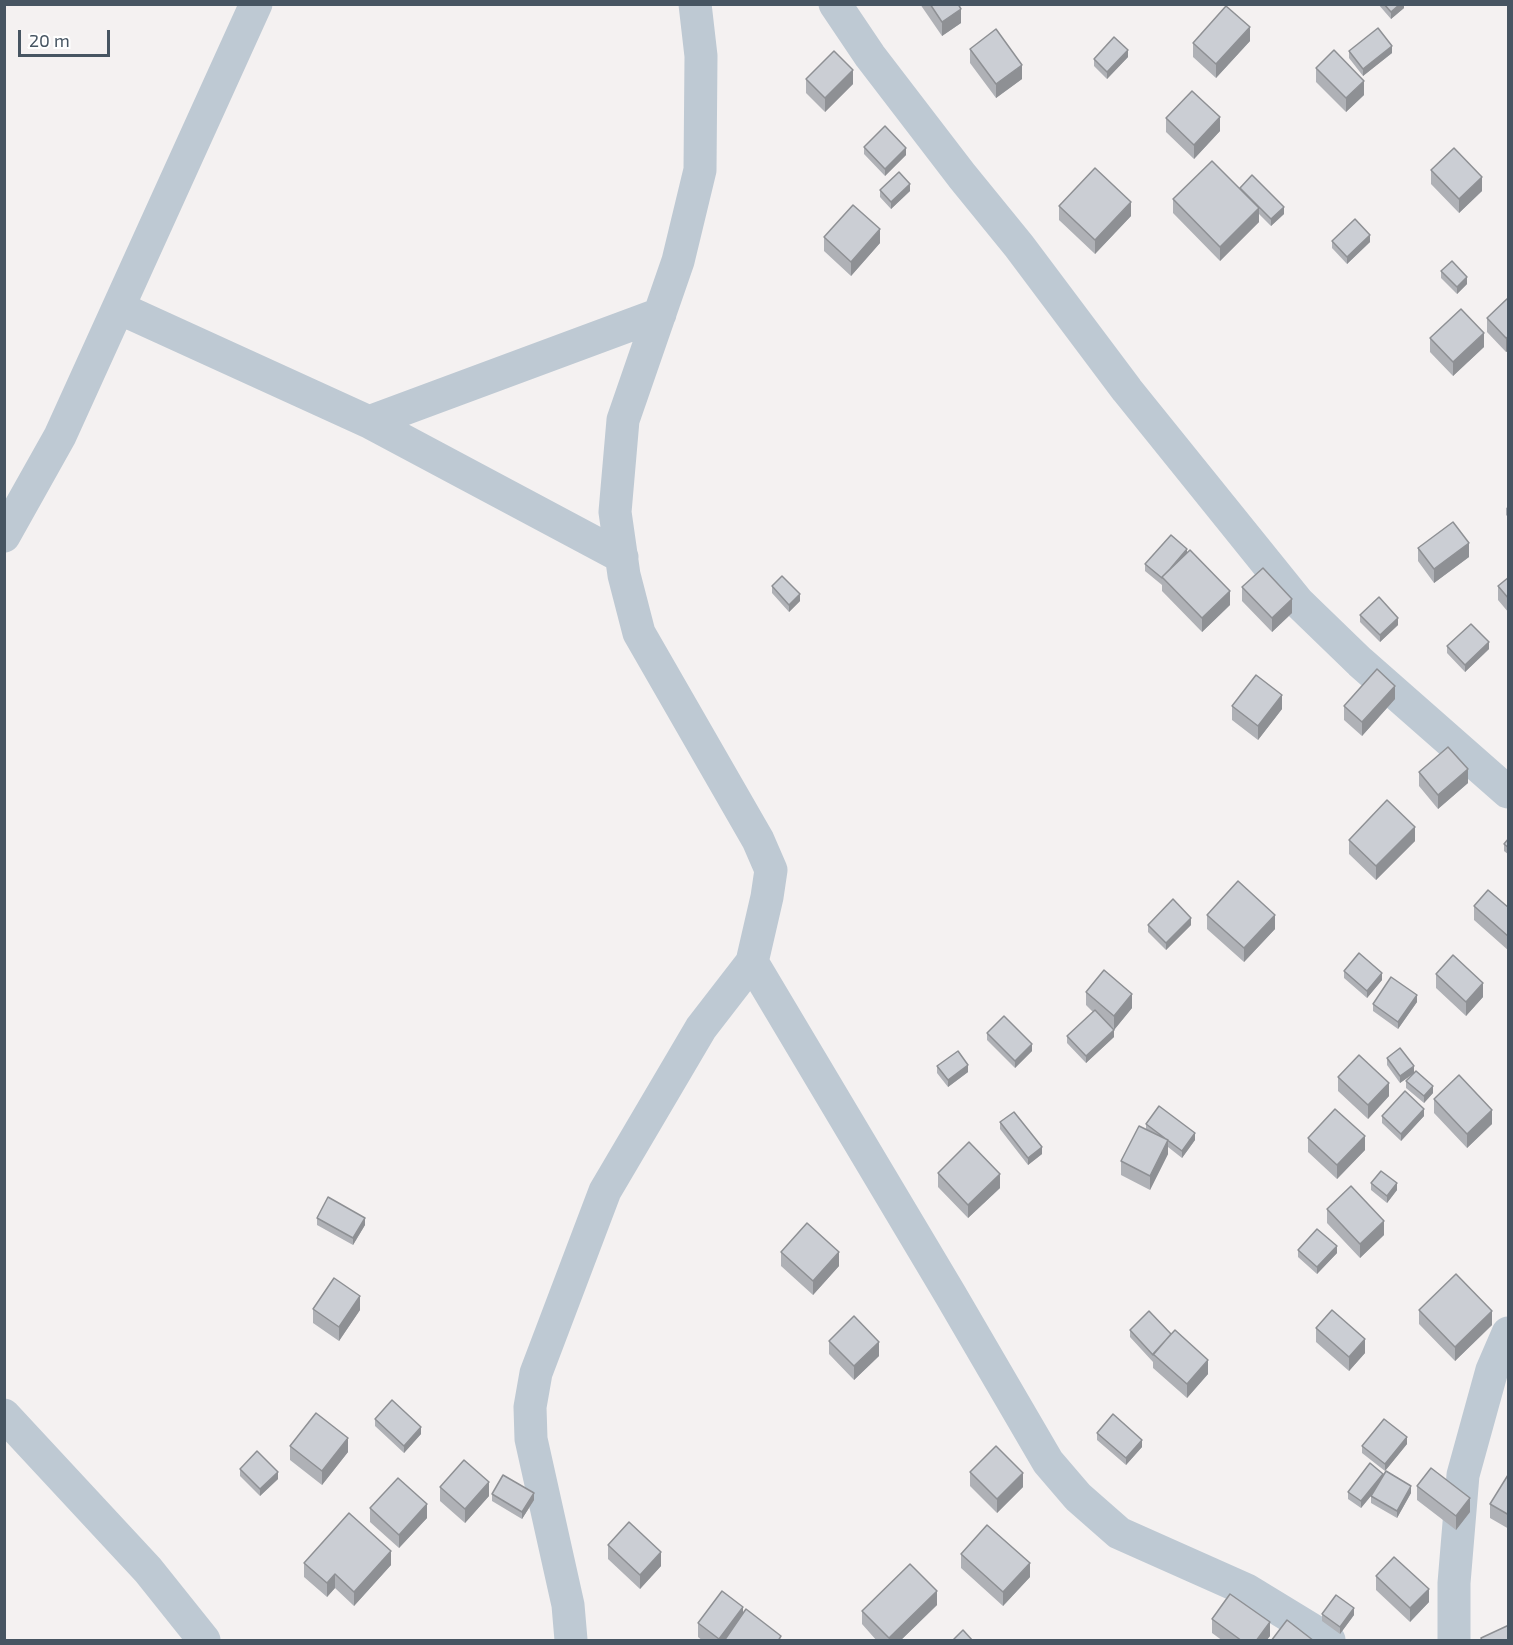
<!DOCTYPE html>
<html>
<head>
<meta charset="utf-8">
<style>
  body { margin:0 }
  #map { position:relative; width:1513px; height:1645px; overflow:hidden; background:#f4f1f1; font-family:"Exo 2",sans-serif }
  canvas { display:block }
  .frame { position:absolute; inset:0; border:6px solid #475562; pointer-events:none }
  .scale { position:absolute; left:18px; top:30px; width:92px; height:27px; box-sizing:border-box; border:3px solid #475562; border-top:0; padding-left:8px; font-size:18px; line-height:21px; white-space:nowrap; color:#475562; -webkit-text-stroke:4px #fff; paint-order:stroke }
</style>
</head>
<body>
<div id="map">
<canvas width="1513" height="1645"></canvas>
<div class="frame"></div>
<div class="scale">20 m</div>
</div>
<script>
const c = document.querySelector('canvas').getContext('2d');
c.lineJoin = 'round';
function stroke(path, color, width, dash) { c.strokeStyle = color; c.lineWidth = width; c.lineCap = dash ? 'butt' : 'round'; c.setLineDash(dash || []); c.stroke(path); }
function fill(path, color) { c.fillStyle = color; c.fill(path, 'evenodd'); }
stroke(new Path2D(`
  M835,4L870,56L962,176L1019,246L1127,390L1298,602L1360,662L1508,792
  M119,308L369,422L622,557
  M369,422L660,314
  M4,536L60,436L256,4
  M752,962L950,1294L1048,1462L1078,1497L1119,1533L1247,1590L1329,1640
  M4,1415L148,1570L204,1640
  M571,1640L568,1605L531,1439L530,1407L536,1373L605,1191L701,1028L752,962L767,897L771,870L758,840L639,633L624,575L615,512L623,420L678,261L700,170L701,56L695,4
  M1454,1640V1583L1463,1475L1492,1370L1508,1333`), '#bec9d3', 33);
fill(new Path2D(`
  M920,4H958L961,23L942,36Z
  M1378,4H1404V8L1391,19Z
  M1509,29V47L1507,45V31Z
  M1250,41L1216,78L1193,57V43Z
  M970,49L1022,79L996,98L970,63Z
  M1349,51L1392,53L1363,76L1349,58Z
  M1128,57L1107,79L1094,66V59Z
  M1316,68L1364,95L1346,112L1316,82Z
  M806,79L853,84L825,112L806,93Z
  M1166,118L1220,131L1194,159L1166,132Z
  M864,147L906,155L885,176L864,154Z
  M1431,170L1482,191L1459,213L1431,184Z
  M1240,188L1284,214L1271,226L1259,214V222L1220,261L1173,213V199L1240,189Z
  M880,190L910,191L891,209L880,197Z
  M1059,206L1131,216L1095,254L1059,220Z
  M824,237L880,243L851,276L824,251Z
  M1332,241L1370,242L1347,264L1332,248Z
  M1441,271L1467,284L1457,294L1441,278Z
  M1509,297V350L1506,352L1487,332V318Z
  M1430,338L1484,347L1453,376L1430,352Z
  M1509,506V518L1506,515V508Z
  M1418,548L1469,557L1434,583L1418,561Z
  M1187,553L1230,605L1202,632L1162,591V585L1145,571V564Z
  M1509,577V613L1498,600V586Z
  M772,586L800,601L789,612L772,593Z
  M1242,587L1292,613L1272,632L1242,601Z
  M1360,615L1398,625L1380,642L1360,622Z
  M1447,646L1489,649L1465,672L1447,653Z
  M1395,699L1362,736L1344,720V706Z
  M1232,706L1282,709L1258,740L1232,720Z
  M1419,772L1468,783L1438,809L1419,786Z
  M1509,838V855L1504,851V844Z
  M1349,840L1415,841L1376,880L1349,854Z
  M1474,906L1509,908V951L1474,920Z
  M1207,915L1275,929L1244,962L1207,929Z
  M1148,925H1191L1166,950L1148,932Z
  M1344,971L1382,980L1367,998L1344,978Z
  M1436,974L1483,997L1466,1016L1436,988Z
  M1086,992L1132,1008L1114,1030L1111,1026L1114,1037L1086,1063L1067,1043V1036L1093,1012L1086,1005Z
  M1417,1002L1398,1029L1373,1011V1004Z
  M987,1033L1032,1051L1015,1068L987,1040Z
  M1387,1058L1414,1073L1433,1093L1424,1103L1406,1088V1081L1413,1074L1400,1083L1387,1065Z
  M937,1066L968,1072L948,1087L937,1073Z
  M1338,1077L1389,1096L1368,1119L1338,1091Z
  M1434,1099L1492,1124L1467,1148L1434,1113Z
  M1382,1116H1424L1401,1141L1382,1123Z
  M1000,1122L1042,1154L1028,1165L1000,1129Z
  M1146,1124L1195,1140L1182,1158L1168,1147V1154L1150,1190L1121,1175V1161L1146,1129Z
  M1308,1138L1365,1150L1337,1179L1308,1152Z
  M938,1173L1000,1188L968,1218L938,1187Z
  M1371,1183L1397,1190L1387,1203L1371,1190Z
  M1327,1209L1384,1235L1360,1258L1327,1223Z
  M317,1218L365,1225L353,1245L317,1225Z
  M1298,1250L1337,1253L1317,1274L1298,1257Z
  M781,1252L839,1266L813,1295L781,1266Z
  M313,1309L360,1310L339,1341L313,1323Z
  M1419,1310L1492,1325L1455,1361L1419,1324Z
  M1316,1328L1365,1353L1349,1371L1316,1342Z
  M1130,1330L1208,1374L1187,1398L1153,1368V1362L1130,1337Z
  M829,1341L879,1356L854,1380L829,1354Z
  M375,1419L421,1434L404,1453L375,1426Z
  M1097,1433L1142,1447L1126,1465L1097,1440Z
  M1407,1444L1385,1471L1362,1453V1446Z
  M290,1446L348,1452L322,1485L290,1460Z
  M240,1469L278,1479L260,1496L240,1476Z
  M970,1472L1023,1487L997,1513L970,1486Z
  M1383,1474L1411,1493L1397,1518L1371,1503V1496L1361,1508L1348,1499V1492Z
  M1508,1475L1509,1529L1490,1518V1504Z
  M1417,1486L1470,1512L1456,1530L1417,1500Z
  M440,1487L489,1496L465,1523L440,1501Z
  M492,1494L534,1500L522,1519L492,1501Z
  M370,1508L427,1518L399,1548L370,1522Z
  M608,1545L661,1566L640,1589L608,1559Z
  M961,1554L1030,1577L1003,1606L961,1568Z
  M304,1563L391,1565L354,1606L335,1588L327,1597L304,1577Z
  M1376,1576L1429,1602L1410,1622L1376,1590Z
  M937,1605L900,1641H877L862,1624V1611Z
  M743,1614L781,1641H703L698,1637V1623Z
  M1322,1614L1354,1615L1340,1634L1322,1621Z
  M1212,1619L1270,1636L1266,1641H1223L1212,1633Z`), '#afb1b6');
fill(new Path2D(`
  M1400,4H1404V8L1391,19V12Z
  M961,9V23L942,36V22Z
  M1250,27V41L1216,78V64Z
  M1392,46V53L1363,76V69Z
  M1128,50V57L1107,79V72Z
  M1022,65V79L996,98V84Z
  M853,70V84L825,112V98Z
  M1364,81V95L1346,112V98Z
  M1220,117V131L1194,159V145Z
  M906,148V155L885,176V169Z
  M1482,177V191L1459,213V199Z
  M910,184V191L891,209V202Z
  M1131,202V216L1095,254V240Z
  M1284,207V214L1271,226V219Z
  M1259,208V222L1220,261V247Z
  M880,229V243L851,276V262Z
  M1370,235V242L1347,264V257Z
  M1467,277V284L1457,294V287Z
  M1484,333V347L1453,376V362Z
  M1509,336V350L1506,352V338Z
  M1469,543V557L1434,583V569Z
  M1187,549V556L1163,578Z
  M1230,591V605L1202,632V618Z
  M800,594V601L789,612V605Z
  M1292,599V613L1272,632V618Z
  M1398,618V625L1380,642V635Z
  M1489,642V649L1465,672V665Z
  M1395,686V699L1362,736V722Z
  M1282,695V709L1258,740V726Z
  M1468,769V783L1438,809V795Z
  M1415,827V841L1376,880V866Z
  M1275,915V929L1244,962V948Z
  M1191,918V925L1166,950V943Z
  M1382,973V980L1367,998V991Z
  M1483,983V997L1466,1016V1002Z
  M1132,994V1008L1114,1030V1016Z
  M1417,995V1002L1398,1029V1022Z
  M1114,1030V1037L1086,1063V1056Z
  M1032,1044V1051L1015,1068V1061Z
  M968,1065V1072L948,1087V1080Z
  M1414,1066V1073L1400,1083V1076Z
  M1389,1083V1096L1368,1119V1105Z
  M1433,1086V1093L1424,1103V1096Z
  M1424,1109V1116L1401,1141V1134Z
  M1492,1110V1124L1467,1148V1134Z
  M1195,1133V1140L1182,1158V1151Z
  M1365,1136V1150L1337,1179V1165Z
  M1168,1140V1154L1150,1190V1176Z
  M1042,1147V1154L1028,1165V1158Z
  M1000,1174V1188L968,1218V1205Z
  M1397,1183V1190L1387,1203V1196Z
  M365,1218V1225L353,1245V1238Z
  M1384,1221V1235L1360,1258V1244Z
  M1337,1246V1253L1317,1274V1267Z
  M839,1252V1266L813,1295V1281Z
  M360,1296V1310L339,1341V1327Z
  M1492,1311V1325L1455,1361V1347Z
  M1365,1339V1353L1349,1371V1357Z
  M879,1342V1356L854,1380V1366Z
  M1208,1360V1374L1187,1398V1384Z
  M421,1427V1434L404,1453V1446Z
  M1407,1437V1444L1385,1471V1464Z
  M348,1438V1452L322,1485V1471Z
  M1142,1440V1447L1126,1465V1458Z
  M278,1472V1479L260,1496V1489Z
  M1023,1473V1487L997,1513V1499Z
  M1383,1474V1481L1361,1508V1501Z
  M489,1482V1496L465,1523V1509Z
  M1411,1486V1493L1397,1518V1511Z
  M534,1493V1500L522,1519V1512Z
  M1470,1498V1512L1456,1530V1516Z
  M427,1504V1518L399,1548V1535Z
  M391,1551V1565L354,1606V1592Z
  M661,1552V1566L640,1589V1575Z
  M1030,1563V1577L1003,1606V1592Z
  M335,1574V1588L327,1597V1583Z
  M1429,1589V1602L1410,1622V1608Z
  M937,1591V1605L900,1641H889V1638Z
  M743,1607V1621L728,1641H719V1639Z
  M1354,1608V1615L1340,1634V1627Z
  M1270,1622V1636L1266,1641H1256Z`), '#8e9094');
const building = new Path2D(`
  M930,4H958L961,9L942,22Z
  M1384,4H1400L1391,12Z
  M1226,6L1250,27L1216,64L1193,43Z
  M1378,28L1392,46L1363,69L1349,51Z
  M996,29L1022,65L996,84L970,49Z
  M1114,37L1128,50L1107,72L1094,59Z
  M1334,50L1364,81L1346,98L1316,68Z
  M834,51L853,70L825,98L806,79Z
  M1192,91L1220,117L1194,145L1166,118Z
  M885,126L906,148L885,169L864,147Z
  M1454,148L1482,177L1459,199L1431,170Z
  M1212,161L1259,208L1220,247L1173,199Z
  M1095,168L1131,202L1095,240L1059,206Z
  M899,172L910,184L891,202L880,190Z
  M1252,175L1284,207L1271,219L1240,188Z
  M853,205L880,229L851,262L824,237Z
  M1355,219L1370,235L1347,257L1332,241Z
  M1452,261L1467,277L1457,287L1441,271Z
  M1509,297V336L1506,338L1487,318Z
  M1461,309L1484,333L1453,362L1430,338Z
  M1453,522L1469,543L1434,569L1418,548Z
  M1171,535L1187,549L1170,569L1162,577V578L1145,564Z
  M1190,550L1230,591L1202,618L1162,577Z
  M1263,568L1292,599L1272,618L1242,587Z
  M782,576L800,594L789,605L772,586Z
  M1509,577V599L1498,586Z
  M1379,597L1398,618L1380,635L1360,615Z
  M1471,624L1489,642L1465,665L1447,646Z
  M1377,669L1395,686L1362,722L1344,706Z
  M1256,675L1282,695L1258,726L1232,706Z
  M1448,747L1468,769L1438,795L1419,772Z
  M1387,800L1415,827L1376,866L1349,840Z
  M1509,838V848L1504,844Z
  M1238,881L1275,915L1244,948L1207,915Z
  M1488,890L1509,908V937L1474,906Z
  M1173,899L1191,918L1166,943L1148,925Z
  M1359,953L1382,973L1367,991L1344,971Z
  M1453,955L1483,983L1466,1002L1436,974Z
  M1104,970L1132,994L1114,1016L1086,992Z
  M1391,977L1417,995L1398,1022L1373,1004Z
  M1095,1010L1114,1030L1086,1056L1067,1036Z
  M1004,1016L1032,1044L1015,1061L987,1033Z
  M1400,1048L1414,1066L1400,1076L1387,1058Z
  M958,1051L968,1065L948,1080L937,1066Z
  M1359,1055L1389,1083L1368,1105L1338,1077Z
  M1416,1071L1433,1086L1424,1096L1406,1081Z
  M1459,1075L1492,1110L1467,1134L1434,1099Z
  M1405,1091L1424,1109L1401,1134L1382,1116Z
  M1159,1106L1195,1133L1182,1151L1146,1124Z
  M1335,1109L1365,1136L1337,1165L1308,1138Z
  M1014,1112L1042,1147L1028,1158L1000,1122Z
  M1139,1126L1168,1140L1150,1176L1121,1161Z
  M969,1142L1000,1174L968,1205L938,1173Z
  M1381,1171L1397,1183L1387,1196L1371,1183Z
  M1351,1186L1384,1221L1360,1244L1327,1209Z
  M328,1197L365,1218L353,1238L317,1218Z
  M807,1223L839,1252L813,1281L781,1252Z
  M1317,1229L1337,1246L1317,1267L1298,1250Z
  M1456,1274L1492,1311L1455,1347L1419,1310Z
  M334,1278L360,1296L339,1327L313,1309Z
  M1332,1310L1365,1339L1349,1357L1316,1328Z
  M1149,1311L1171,1334L1153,1355L1130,1330Z
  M854,1316L879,1342L854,1366L829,1341Z
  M1175,1330L1208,1360L1187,1384L1153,1354Z
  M392,1400L421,1427L404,1446L375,1419Z
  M316,1413L348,1438L322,1471L290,1446Z
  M1113,1414L1142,1440L1126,1458L1097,1433Z
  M1384,1419L1407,1437L1385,1464L1362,1446Z
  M996,1446L1023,1473L997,1499L970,1472Z
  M257,1451L278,1472L260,1489L240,1469Z
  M464,1460L489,1482L465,1509L440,1487Z
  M1370,1463L1383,1474L1361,1501L1348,1492Z
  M1431,1468L1470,1498L1456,1516L1417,1486Z
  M1386,1471L1411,1486L1397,1511L1371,1496Z
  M503,1475L534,1493L522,1512L492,1494Z
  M1508,1475H1509V1515L1490,1504Z
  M398,1478L427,1504L399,1535L370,1508Z
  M349,1513L391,1551L354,1592L335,1574L327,1583L304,1563Z
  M629,1522L661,1552L640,1575L608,1545Z
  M987,1525L1030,1563L1003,1592L961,1554Z
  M1394,1557L1429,1589L1410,1608L1376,1576Z
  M910,1564L937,1591L889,1638L862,1611Z
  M722,1591L743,1607L719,1639L698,1623Z
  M1230,1594L1270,1622L1256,1641H1242L1212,1619Z
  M1336,1595L1354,1608L1340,1627L1322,1614Z
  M746,1609L781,1636L778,1641H724Z
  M1287,1620L1314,1641H1271Z
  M1509,1625V1641H1482L1481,1638Z
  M963,1630L973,1641H952Z`);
fill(building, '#cbced4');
stroke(building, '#8e9094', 1.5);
</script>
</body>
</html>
